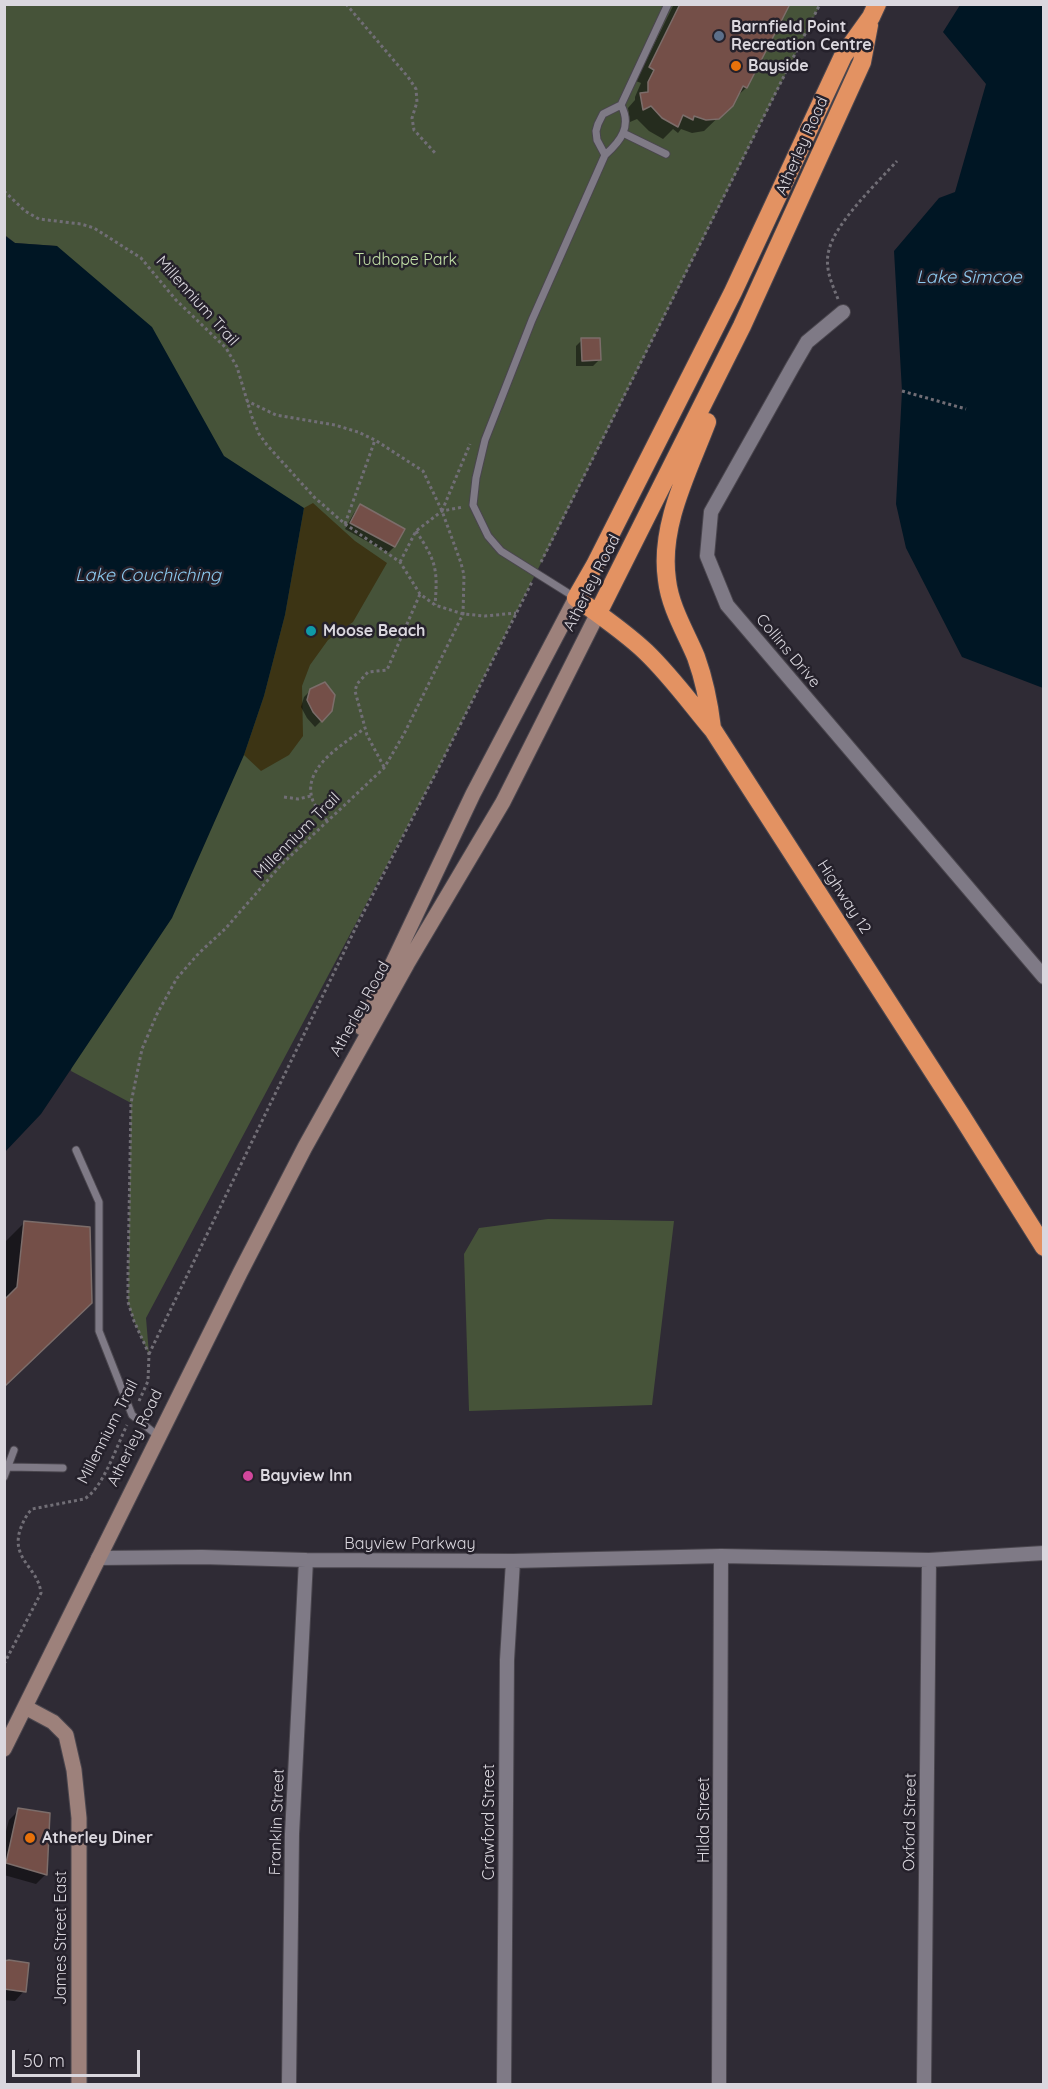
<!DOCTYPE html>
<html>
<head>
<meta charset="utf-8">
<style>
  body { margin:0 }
  #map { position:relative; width:1048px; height:2089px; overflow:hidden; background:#2f2b35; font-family:Quicksand,sans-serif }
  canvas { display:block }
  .frame { position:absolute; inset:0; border:6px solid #dad7de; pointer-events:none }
  .scale { position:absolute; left:12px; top:2050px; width:128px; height:27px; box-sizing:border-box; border:3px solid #dad7de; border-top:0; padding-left:8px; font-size:18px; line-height:21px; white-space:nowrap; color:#dad7de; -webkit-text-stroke:4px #25212b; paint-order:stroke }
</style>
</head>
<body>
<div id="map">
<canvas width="1048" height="2089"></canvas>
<div class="frame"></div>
<div class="scale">50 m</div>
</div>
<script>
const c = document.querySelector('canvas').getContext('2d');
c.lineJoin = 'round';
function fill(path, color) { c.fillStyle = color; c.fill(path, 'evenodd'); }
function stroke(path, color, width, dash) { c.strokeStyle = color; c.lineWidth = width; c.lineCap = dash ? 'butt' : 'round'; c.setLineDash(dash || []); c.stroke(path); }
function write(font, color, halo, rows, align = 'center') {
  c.font = font + ' Quicksand,sans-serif'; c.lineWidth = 5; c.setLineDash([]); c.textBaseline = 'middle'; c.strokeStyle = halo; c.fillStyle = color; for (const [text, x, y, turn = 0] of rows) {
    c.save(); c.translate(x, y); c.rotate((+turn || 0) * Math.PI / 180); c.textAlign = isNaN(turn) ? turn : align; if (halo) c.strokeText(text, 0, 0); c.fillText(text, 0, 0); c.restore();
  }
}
fill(new Path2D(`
  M4,5H820L439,767L146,1318L149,1354L134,1321L128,1302L131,1103L71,1071L110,673L57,246L15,243L5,235Z
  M548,1219L674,1221L652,1405L469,1411L464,1254L479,1228Z`), '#465339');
fill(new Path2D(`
  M313,503L355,541L387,563L353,622L328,640L310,665L302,686L303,736L289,755L261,771L244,755L264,696L285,615L304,508Z`), '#3c3414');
fill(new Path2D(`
  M960,5H1043V688L962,657L906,548L896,504L902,391L894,251L939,198L955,192L986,84L943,32Z
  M4,235L15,243L57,246L152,327L224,456L304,508L285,615L264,696L244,755L172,918L41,1114L5,1152Z`), '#001624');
fill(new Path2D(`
  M674,4H788L746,88L735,98L731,105L704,131L692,133L681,129L678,133L673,129L663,139L649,131L637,119L630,122L628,108L635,100V97L641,83L636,81Z
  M582,340L599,360L593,366H576V346Z
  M360,506L394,547L388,553L345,529L354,513Z
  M311,690L331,711L315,727L307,718L301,707L304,697Z
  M24,1223L89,1229L4,1386L5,1242Z
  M19,1810L46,1874L36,1884L4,1875V1839L9,1820Z
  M4,1962L24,1991L15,2001L4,2000Z`), '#0007');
const building = new Path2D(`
  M680,4H790L747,88L743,86L733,106L719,119L706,120L694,116L693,120L683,115L678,127L662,118L651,106L643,110L640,93L648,92V82L654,70L649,67Z
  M581,338H600L601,360L582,361Z
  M360,504L405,529L395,547L350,523Z
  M325,682L335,695L332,711L322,722L313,712L307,700L310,689Z
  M24,1221L90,1227L92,1303L4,1387V1300L17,1287Z
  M18,1808L50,1813L47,1875L6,1863Z
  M9,1960L29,1963L26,1992L4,1989V1961Z`);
fill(building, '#744f48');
stroke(building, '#7c6d6a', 1.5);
const lane = new Path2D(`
  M623,133L666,154
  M605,155C621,141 632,126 621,105
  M576,598L501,551L488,536L473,505L476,478L485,440L532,320L605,155L597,140L596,131L598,124L603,114L621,105L668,4
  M76,1150L99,1202V1331L132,1415L158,1436
  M8,1467L63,1468
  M4,1477L14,1450`);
const street = new Path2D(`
  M843,312L807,342L793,366L711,512L707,556L727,605L1044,977
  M98,1558L202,1557L306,1560L513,1561L721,1556L929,1560L1044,1553
  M289,2084L292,1834L306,1560
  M504,2084L507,1660L513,1561
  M719,2084L721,1556
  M924,2084L929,1560`);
const secondary = new Path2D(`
  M362,1028L473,794L576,598
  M25,1707L53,1722L66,1735L74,1770L79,1818V2084
  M4,1749L240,1273L305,1147L407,964L503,802L598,613`);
const highway = new Path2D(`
  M877,4L871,17L843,56L733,292L595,565L576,598C600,615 625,632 646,652C671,676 691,704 713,730L961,1115L1044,1247
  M707,422C688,472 659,526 667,580C670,607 686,633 696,657C705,682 709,703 712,728
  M598,613L742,326L862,62L869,25`);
stroke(lane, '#4a464e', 9);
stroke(street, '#4a464e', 16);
stroke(secondary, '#4a464e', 17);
stroke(highway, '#4a464e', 20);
stroke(new Path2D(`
  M346,4L408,77L416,89L417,102L412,118L414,130L436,154
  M4,191L25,211L39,219L81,224L94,228L141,258L176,300L226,348L237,367L252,417L259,434L267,445L314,497L345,524L400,562L420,594L435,605L463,614L485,616L516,613
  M838,299C832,284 824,267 829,250C835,223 878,182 897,161
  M902,391L966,409
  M442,511L470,444
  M345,524L375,440
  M416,531C436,561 438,569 435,605
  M400,562L416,531L442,511L463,507
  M541,562L820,4
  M384,767L367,735L355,691L357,684L368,672L387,670L420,594
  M284,797L298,799L311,796
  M327,821C323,815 316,808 313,801C300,768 344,744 365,728
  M149,1354L358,923L439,767L532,582
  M139,1401L148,1381L149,1354L134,1321L128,1302V1275L131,1103L142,1049L157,1014L177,978L199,953L225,929L282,864L384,768L404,734L463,614L464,575L461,563L442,511L423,471L375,440L358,432L335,425L276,415L247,401
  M4,1664L41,1593C38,1567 11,1560 20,1530C23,1522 26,1515 32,1509L84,1499C103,1489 117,1445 127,1425`), '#716e76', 3, [3, 3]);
stroke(lane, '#7f7a86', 7);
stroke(street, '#7f7a86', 14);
stroke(secondary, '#9d817b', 15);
stroke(highway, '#e39262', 18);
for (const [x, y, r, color] of [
  [719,36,6,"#5c6f8a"],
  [736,66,6,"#e8710a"],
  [311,631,6,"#0f9aa8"],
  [248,1476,6,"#d1479c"],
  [30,1838,6,"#e8710a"]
]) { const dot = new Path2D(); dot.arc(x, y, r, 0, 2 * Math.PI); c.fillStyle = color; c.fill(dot); stroke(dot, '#25212b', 2); }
write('bold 16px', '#dad7de', '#25212b', [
  ["Barnfield Point",731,27],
  ["Recreation Centre",731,45],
  ["Bayside",748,66],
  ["Moose Beach",323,631],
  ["Bayview Inn",260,1476],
  ["Atherley Diner",42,1838]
], 'left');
write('16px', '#dad7de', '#25212b', [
  ["Atherley Road",802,146,-66],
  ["Millennium Trail",197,301,48],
  ["Atherley Road",592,583,-63],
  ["Collins Drive",788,651,50],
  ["Millennium Trail",297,836,-45],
  ["Highway 12",844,897,57],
  ["Atherley Road",360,1009,-61],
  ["Millennium Trail",108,1432,-63],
  ["Atherley Road",135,1438,-64],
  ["Bayview Parkway",410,1544],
  ["Hilda Street",704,1820,-90],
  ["Franklin Street",277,1822,-88],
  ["Crawford Street",489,1822,-90],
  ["Oxford Street",910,1822,-89],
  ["James Street East",61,1938,-90]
]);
write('16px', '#c3e1a7', '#25212b', [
  ["Tudhope Park",406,260]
]);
write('italic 18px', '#8dcaf0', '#25212b', [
  ["Lake Simcoe",969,278],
  ["Lake Couchiching",148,576]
]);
</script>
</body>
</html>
